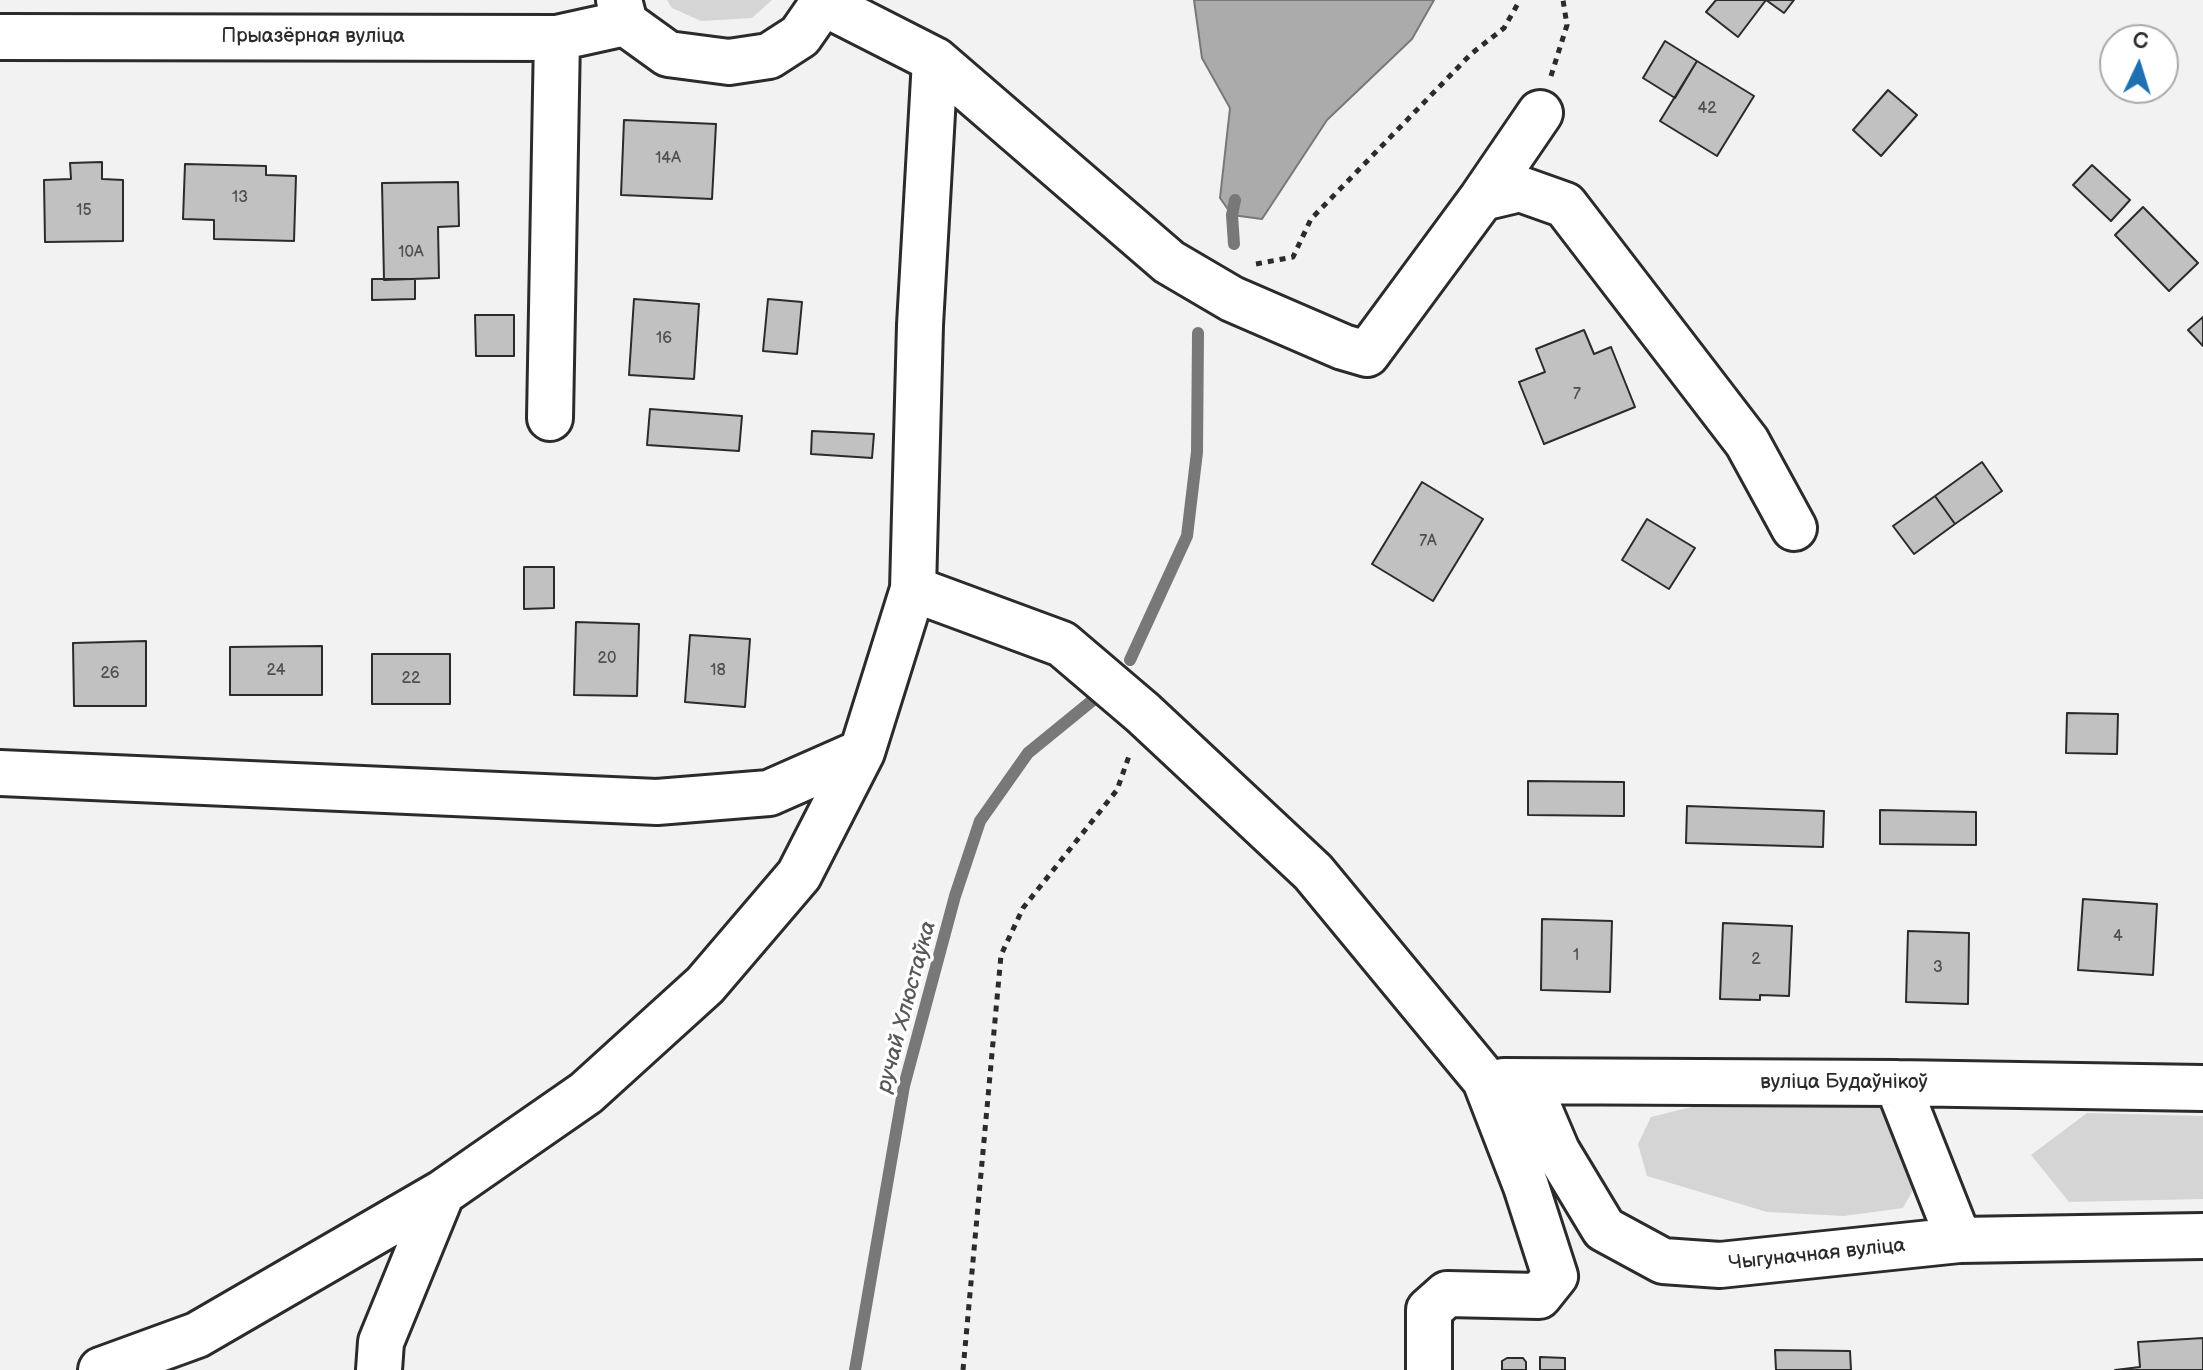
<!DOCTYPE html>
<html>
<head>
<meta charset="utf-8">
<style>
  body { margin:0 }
  #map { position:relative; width:2203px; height:1370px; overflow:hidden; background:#f2f2f2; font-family:"Balsamiq Sans",sans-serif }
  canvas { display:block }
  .north { position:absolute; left:2099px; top:24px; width:80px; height:80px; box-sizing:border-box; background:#fff; border:2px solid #aaa; border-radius:50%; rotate:4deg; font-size:22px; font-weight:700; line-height:32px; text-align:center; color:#2b2b2b }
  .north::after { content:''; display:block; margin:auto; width:28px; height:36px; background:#1f6fb2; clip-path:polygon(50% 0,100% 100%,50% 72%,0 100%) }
</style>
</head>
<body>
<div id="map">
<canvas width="2203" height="1370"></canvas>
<div class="north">С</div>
</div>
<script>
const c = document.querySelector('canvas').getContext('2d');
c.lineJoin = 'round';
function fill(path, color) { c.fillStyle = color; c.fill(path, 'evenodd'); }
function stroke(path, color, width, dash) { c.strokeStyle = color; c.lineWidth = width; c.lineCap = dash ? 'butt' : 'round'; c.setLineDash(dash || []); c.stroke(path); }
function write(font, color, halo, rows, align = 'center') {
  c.font = font + ' "Balsamiq Sans",sans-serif'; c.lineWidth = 7; c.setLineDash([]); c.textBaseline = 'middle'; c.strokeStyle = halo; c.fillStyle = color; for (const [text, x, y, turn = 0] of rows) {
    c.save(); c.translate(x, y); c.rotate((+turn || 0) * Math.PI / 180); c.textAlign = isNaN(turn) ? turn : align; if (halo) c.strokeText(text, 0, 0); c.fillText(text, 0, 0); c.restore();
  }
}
fill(new Path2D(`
  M667,0H772L752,18L701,21L672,8Z
  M1878,1093L1918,1181L1903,1208L1844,1216L1767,1212L1647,1176L1638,1144L1651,1117L1728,1098Z
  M2087,1113L2203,1116V1199L2069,1202L2031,1155Z`), '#d5d5d5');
const water = new Path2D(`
  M1194,0H1434L1412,39L1327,120L1262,219L1232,215L1220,198L1230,108L1202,58Z`);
fill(water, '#ababab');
stroke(water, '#787878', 2);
stroke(new Path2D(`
  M1234,244L1232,215L1235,200
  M1130,660L1187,536L1197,452L1198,333
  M855,1370L904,1086L955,896L980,821L1028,753L1093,700`), '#787878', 12);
const building = new Path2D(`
  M1716,0H1766L1738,37L1706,12Z
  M1766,0H1794L1784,13Z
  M1665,41L1697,61L1675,98L1643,78Z
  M1697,61L1754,96L1717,156L1660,121Z
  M1888,90L1917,115L1881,156L1853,130Z
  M624,120L716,124L712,199L621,195Z
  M102,162V179L123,180V241L45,242L44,180L71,179L70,163Z
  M185,164L266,166V175L296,176L294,241L214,239V220L183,219Z
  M2092,165L2130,200L2111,221L2073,185Z
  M458,182L459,226L438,227L439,278L384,280L382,183Z
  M2143,207L2198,263L2169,291L2115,235Z
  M372,279H415V299L372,300Z
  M634,299L699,304L694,379L629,375Z
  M768,299L802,302L797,354L763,351Z
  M475,315H514V356H476Z
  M2203,317V346L2188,330Z
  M1584,330L1594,354L1611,347L1635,407L1544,444L1519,382L1545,372L1536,349Z
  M650,409L742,416L739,451L647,445Z
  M812,431L874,434L872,458L811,454Z
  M1982,462L2002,491L1955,524L1935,496Z
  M1422,482L1483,519L1433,601L1372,564Z
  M1935,496L1955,524L1914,554L1893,526Z
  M1647,519L1695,548L1669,589L1622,560Z
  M524,567H554V608L524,609Z
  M576,622L639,624L637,696L574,695Z
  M690,635L750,639L745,707L685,702Z
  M146,641V706H74L73,643Z
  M322,646V695H230V647Z
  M372,654H450V704H372Z
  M2067,713L2118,714L2117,754L2066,753Z
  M1528,781L1624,782V816L1528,815Z
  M1687,806L1824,811L1823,847L1686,843Z
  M1880,810L1976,812V845L1880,844Z
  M2083,899L2157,904L2153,975L2078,970Z
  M1542,919L1612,921L1610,992L1541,990Z
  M1723,923L1792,926L1789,996L1760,995V1000L1720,999Z
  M1908,931L1969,933L1968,1004L1906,1002Z
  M2203,1338V1370H2115L2140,1367L2138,1342Z
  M1775,1350L1850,1351L1851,1370H1776Z
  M1540,1357L1565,1358V1370H1540Z
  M1507,1358H1523L1526,1362V1370H1502V1361Z`);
fill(building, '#c1c1c1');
stroke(building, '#2b2b2b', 2);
const minor = new Path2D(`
  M619,0L625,23L668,54L729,62L769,56L800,36L825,0
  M0,37L557,38L625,23
  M935,60L1169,262L1232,299L1343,347L1367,354L1482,198L1540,113
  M1482,198L1520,189L1565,205L1747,442L1794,528
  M550,418L557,38
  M913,589L1062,644L1143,713L1313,872L1485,1080L1526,1186L1555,1276L1539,1296L1447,1294L1429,1310V1370
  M0,773L657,802L769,793L862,752
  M1503,1081L1897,1083L2203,1088
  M1528,1083L1557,1151L1604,1229L1663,1261L1720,1265L1959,1240L2203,1236
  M1897,1083L1959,1240
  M101,1370L197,1335L442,1193L586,1093L705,985L799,875L862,752L913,589L920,325L935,60L823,3
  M379,1370L381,1342L442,1193`);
stroke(minor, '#2b2b2b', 50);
stroke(new Path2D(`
  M1551,76L1567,25L1563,0
  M1256,264L1293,257L1311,219L1471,54L1504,28L1520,0
  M963,1370L1001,955L1023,908L1117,790L1129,756`), '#2b2b2b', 5, [6, 6]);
stroke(minor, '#fff', 44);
write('16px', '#505050', null, [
  ["42",1707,109],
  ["14А",668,159],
  ["13",240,198],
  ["15",84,211],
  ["10А",411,253],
  ["16",664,339],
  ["7",1577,395],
  ["7А",1428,542],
  ["20",607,659],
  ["24",276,671],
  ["18",718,671],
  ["26",110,674],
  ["22",411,679],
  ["4",2118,937],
  ["1",1576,956],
  ["2",1756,960],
  ["3",1938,968]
]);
write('20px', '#2b2b2b', '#fff', [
  ["Прыазёрная вуліца",313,37],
  ["вуліца Будаўнікоў",1844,1083],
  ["Чыгуначная вуліца",1817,1255,-6]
]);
write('italic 22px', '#585858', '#fff', [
  ["ручай Хлюстаўка",907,1007,-75]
]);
</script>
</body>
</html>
